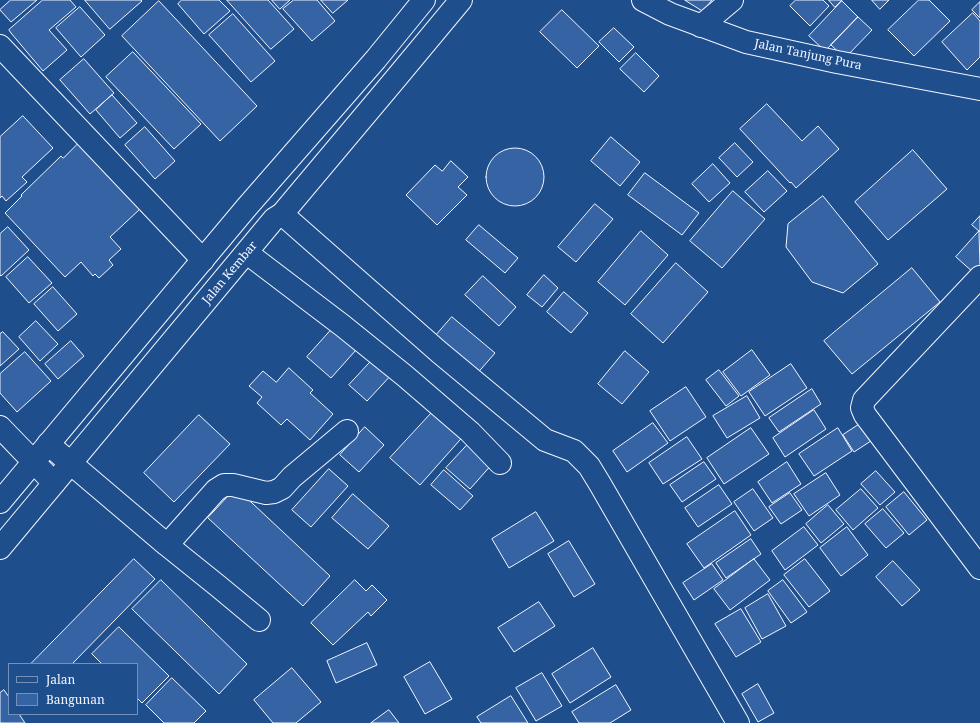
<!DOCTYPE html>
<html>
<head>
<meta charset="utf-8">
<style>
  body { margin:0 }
  #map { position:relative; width:980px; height:723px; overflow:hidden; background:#1f4e8c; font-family:"Noto Serif",serif }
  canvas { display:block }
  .legend { position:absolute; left:8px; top:663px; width:130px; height:52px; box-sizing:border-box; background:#1f4e8c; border:1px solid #7391ba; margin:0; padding:5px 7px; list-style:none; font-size:12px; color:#f2f6ff }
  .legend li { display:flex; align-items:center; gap:8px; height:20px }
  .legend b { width:20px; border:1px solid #7391ba }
</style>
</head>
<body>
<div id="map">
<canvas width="980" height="723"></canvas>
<ul class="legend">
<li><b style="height:5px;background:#1f4e8c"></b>Jalan</li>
<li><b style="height:11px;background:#3563a3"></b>Bangunan</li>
</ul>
</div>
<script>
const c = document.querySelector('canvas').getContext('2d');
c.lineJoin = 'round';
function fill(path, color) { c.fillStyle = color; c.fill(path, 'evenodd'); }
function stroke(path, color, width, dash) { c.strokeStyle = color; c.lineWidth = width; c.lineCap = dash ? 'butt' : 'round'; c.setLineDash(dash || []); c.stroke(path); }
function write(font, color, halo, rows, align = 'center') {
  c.font = font + ' "Noto Serif",serif'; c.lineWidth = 3; c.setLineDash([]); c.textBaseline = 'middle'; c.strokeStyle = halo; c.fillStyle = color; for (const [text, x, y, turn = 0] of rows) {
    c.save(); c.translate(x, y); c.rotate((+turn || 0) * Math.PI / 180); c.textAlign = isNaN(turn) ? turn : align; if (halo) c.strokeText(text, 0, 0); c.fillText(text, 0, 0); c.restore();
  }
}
const building = new Path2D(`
  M11,0H37L11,22L0,10Z
  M43,0H70L76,7L49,30L67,50L43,71L11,33L9,30Z
  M85,0H141L142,1L110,29Z
  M182,0H219L230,11L204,34L178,4Z
  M227,0H268L294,29L271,49Z
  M272,0H290L280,9Z
  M294,0H317L335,21L312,41L283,9Z
  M321,0H348L333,13Z
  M685,0H712L703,11Z
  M796,0H823L829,6L810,26L790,6Z
  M829,0H842L835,7Z
  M872,0H889L880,9Z
  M919,0H929L950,21L914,56L888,30Z
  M159,1L257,106L220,141L122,36Z
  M842,1L858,17L825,51L809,36Z
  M980,2V18L972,10Z
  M80,7L105,35L81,57L56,28Z
  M562,10L599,46L577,68L540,32Z
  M973,13L980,21V57L967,70L942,42Z
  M233,14L275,61L251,82L209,35Z
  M858,17L872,30L845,58L831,45Z
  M614,28L634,47L619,62L599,42Z
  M133,52L201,124L174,149L106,77Z
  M636,53L659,76L644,92L620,69Z
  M84,59L114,93L90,114L60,80Z
  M112,95L137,123L120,138L96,110Z
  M767,104L802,141L818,126L839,149L796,188L791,182L790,183L740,129Z
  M23,116L53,148L22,177L27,182L6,201L2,196L0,198V137Z
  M145,127L175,161L155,179L125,145Z
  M611,137L640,162L620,186L591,161Z
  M81,141L140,209L110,237L121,249L109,260L113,265L99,278L95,274L93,276L81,262L65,277L5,213L22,196L21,195L61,156L63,158Z
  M735,143L753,162L737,177L719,158Z
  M486 177a29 29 0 1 1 58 0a29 29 0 1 1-58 0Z
  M913,150L947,189L888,240L855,202Z
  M451,161L468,177L458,187L467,195L437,225L406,195L435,165L442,171Z
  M713,164L730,183L709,202L692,184Z
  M768,171L787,191L764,212L745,192Z
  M645,173L699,213L682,235L628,195Z
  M733,191L765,219L722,268L690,241Z
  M823,196L878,264L843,293L812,282L786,247L788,224Z
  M595,204L613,219L576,262L558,247Z
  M980,216V232L972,225Z
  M479,225L518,258L505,273L466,240Z
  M8,227L29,250L1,276L0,275V234Z
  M641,231L668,255L625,305L598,282Z
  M979,231L980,267L974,273L956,257Z
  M28,257L52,283L29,303L6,277Z
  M676,263L708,292L663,343L631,314Z
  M912,268L940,302L852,374L824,341Z
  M544,275L558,288L542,307L527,295Z
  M483,276L516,307L499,326L465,295Z
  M53,287L77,314L58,331L34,304Z
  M564,292L588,313L571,333L547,312Z
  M452,317L495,353L475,376L432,340Z
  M36,321L58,344L40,361L19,337Z
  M332,329L356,350L331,378L307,357Z
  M3,332L19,349L0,366V334Z
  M71,341L84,356L58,379L45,364Z
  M752,350L770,375L741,396L723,372Z
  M625,351L649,372L622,404L598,384Z
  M25,352L51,381L17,412L0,393V374Z
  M376,356L394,372L367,401L349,385Z
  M791,364L807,388L765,416L749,392Z
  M289,368L313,390L310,393L333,414L310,440L287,419L281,425L257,403L262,397L249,386L263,371L276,382Z
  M719,370L739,396L726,406L706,380Z
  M686,387L706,417L670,441L650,411Z
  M812,389L821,404L779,432L769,418Z
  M747,396L760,418L727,438L713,416Z
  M438,406L467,432L420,485L390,458Z
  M814,410L826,429L785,457L773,438Z
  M199,415L230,444L174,502L144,473Z
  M866,420L877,437L854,452L843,435Z
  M653,423L668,443L627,472L613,451Z
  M365,427L384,445L359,472L340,455Z
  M751,428L769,454L724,484L707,458Z
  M838,428L852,451L814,476L799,454Z
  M687,437L702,459L663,484L649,463Z
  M471,441L494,462L470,489L446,468Z
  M704,462L716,479L682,502L670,485Z
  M787,462L801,484L772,503L758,482Z
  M329,469L348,486L311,527L292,510Z
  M444,470L473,496L460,510L431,485Z
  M876,471L895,492L880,505L861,484Z
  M826,473L840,495L809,516L794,494Z
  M719,485L732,504L698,527L685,508Z
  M236,488L330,576L303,606L208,518Z
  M753,489L773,518L754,531L734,502Z
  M861,489L878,508L853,530L836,510Z
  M904,492L927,520L909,535L886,507Z
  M790,493L802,510L781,524L769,507Z
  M353,494L389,526L368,549L332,518Z
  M828,505L844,524L821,543L806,524Z
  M883,509L904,533L886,548L865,524Z
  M735,511L751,535L704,568L687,544Z
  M536,512L554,541L509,568L492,539Z
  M804,527L818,545L785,570L772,551Z
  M847,527L868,555L841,576L820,548Z
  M751,539L761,554L726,578L716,563Z
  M569,541L595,584L574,597L548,554Z
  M134,559L155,579L72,664H33L32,663Z
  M754,559L770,580L730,610L714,589Z
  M805,559L830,591L809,607L784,575Z
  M893,561L920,590L902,606L876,577Z
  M712,564L723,580L694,600L683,583Z
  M161,580L247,664L219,694L132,609Z
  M355,580L366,591L372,585L387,600L371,616L368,612L333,645L311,623Z
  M783,580L807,612L791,623L768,591Z
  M768,594L786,626L762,639L745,608Z
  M539,602L555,626L514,652L498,628Z
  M741,609L761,642L736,657L715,624Z
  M119,627L169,676L142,703L137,698V664H102L92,654Z
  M367,643L377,665L336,683L327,661Z
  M593,648L611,677L570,703L552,674Z
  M430,662L452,699L425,714L404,677Z
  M292,668L321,702L296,723H273L254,700Z
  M542,673L562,706L536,721L516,688Z
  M172,678L206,711L194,723H164L146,705Z
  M758,684L774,713L758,722L742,694Z
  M616,685L631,710L610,723H579L572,712Z
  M4,690L9,697V714H19L25,723H0V693Z
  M511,696L528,723H481L477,717Z
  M389,710L399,723H371Z`);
fill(building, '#3563a3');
stroke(building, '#f2f6ff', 1);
const minor = new Path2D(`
  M701,26L732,0
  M0,46L203,260
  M282,214L439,352L545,440L574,451L589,466L600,484L738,723
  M247,253L343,326L405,376L470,432L500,463
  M980,277L864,400L862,408L865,415L980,568
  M0,427L54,483
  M48,444L167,545L218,586L259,620
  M167,545L216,490L224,485H233L266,493L274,492L282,488L292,477L347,431`);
const tertiary = new Path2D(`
  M643,0L670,14L746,42L837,62L980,89`);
const secondary = new Path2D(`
  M0,502L246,208L376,59L424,0
  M0,548L274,219L282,214L397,77L461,0`);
stroke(minor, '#f2f6ff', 24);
stroke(tertiary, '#f2f6ff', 24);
stroke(secondary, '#f2f6ff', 24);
stroke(minor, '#1f4e8c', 22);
stroke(tertiary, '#1f4e8c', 22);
stroke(secondary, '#1f4e8c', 22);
write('12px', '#f2f6ff', '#1f4e8c', [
  ["Jalan Tanjung Pura",808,55,12],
  ["Jalan Kembar",230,273,-50]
]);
</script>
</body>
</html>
